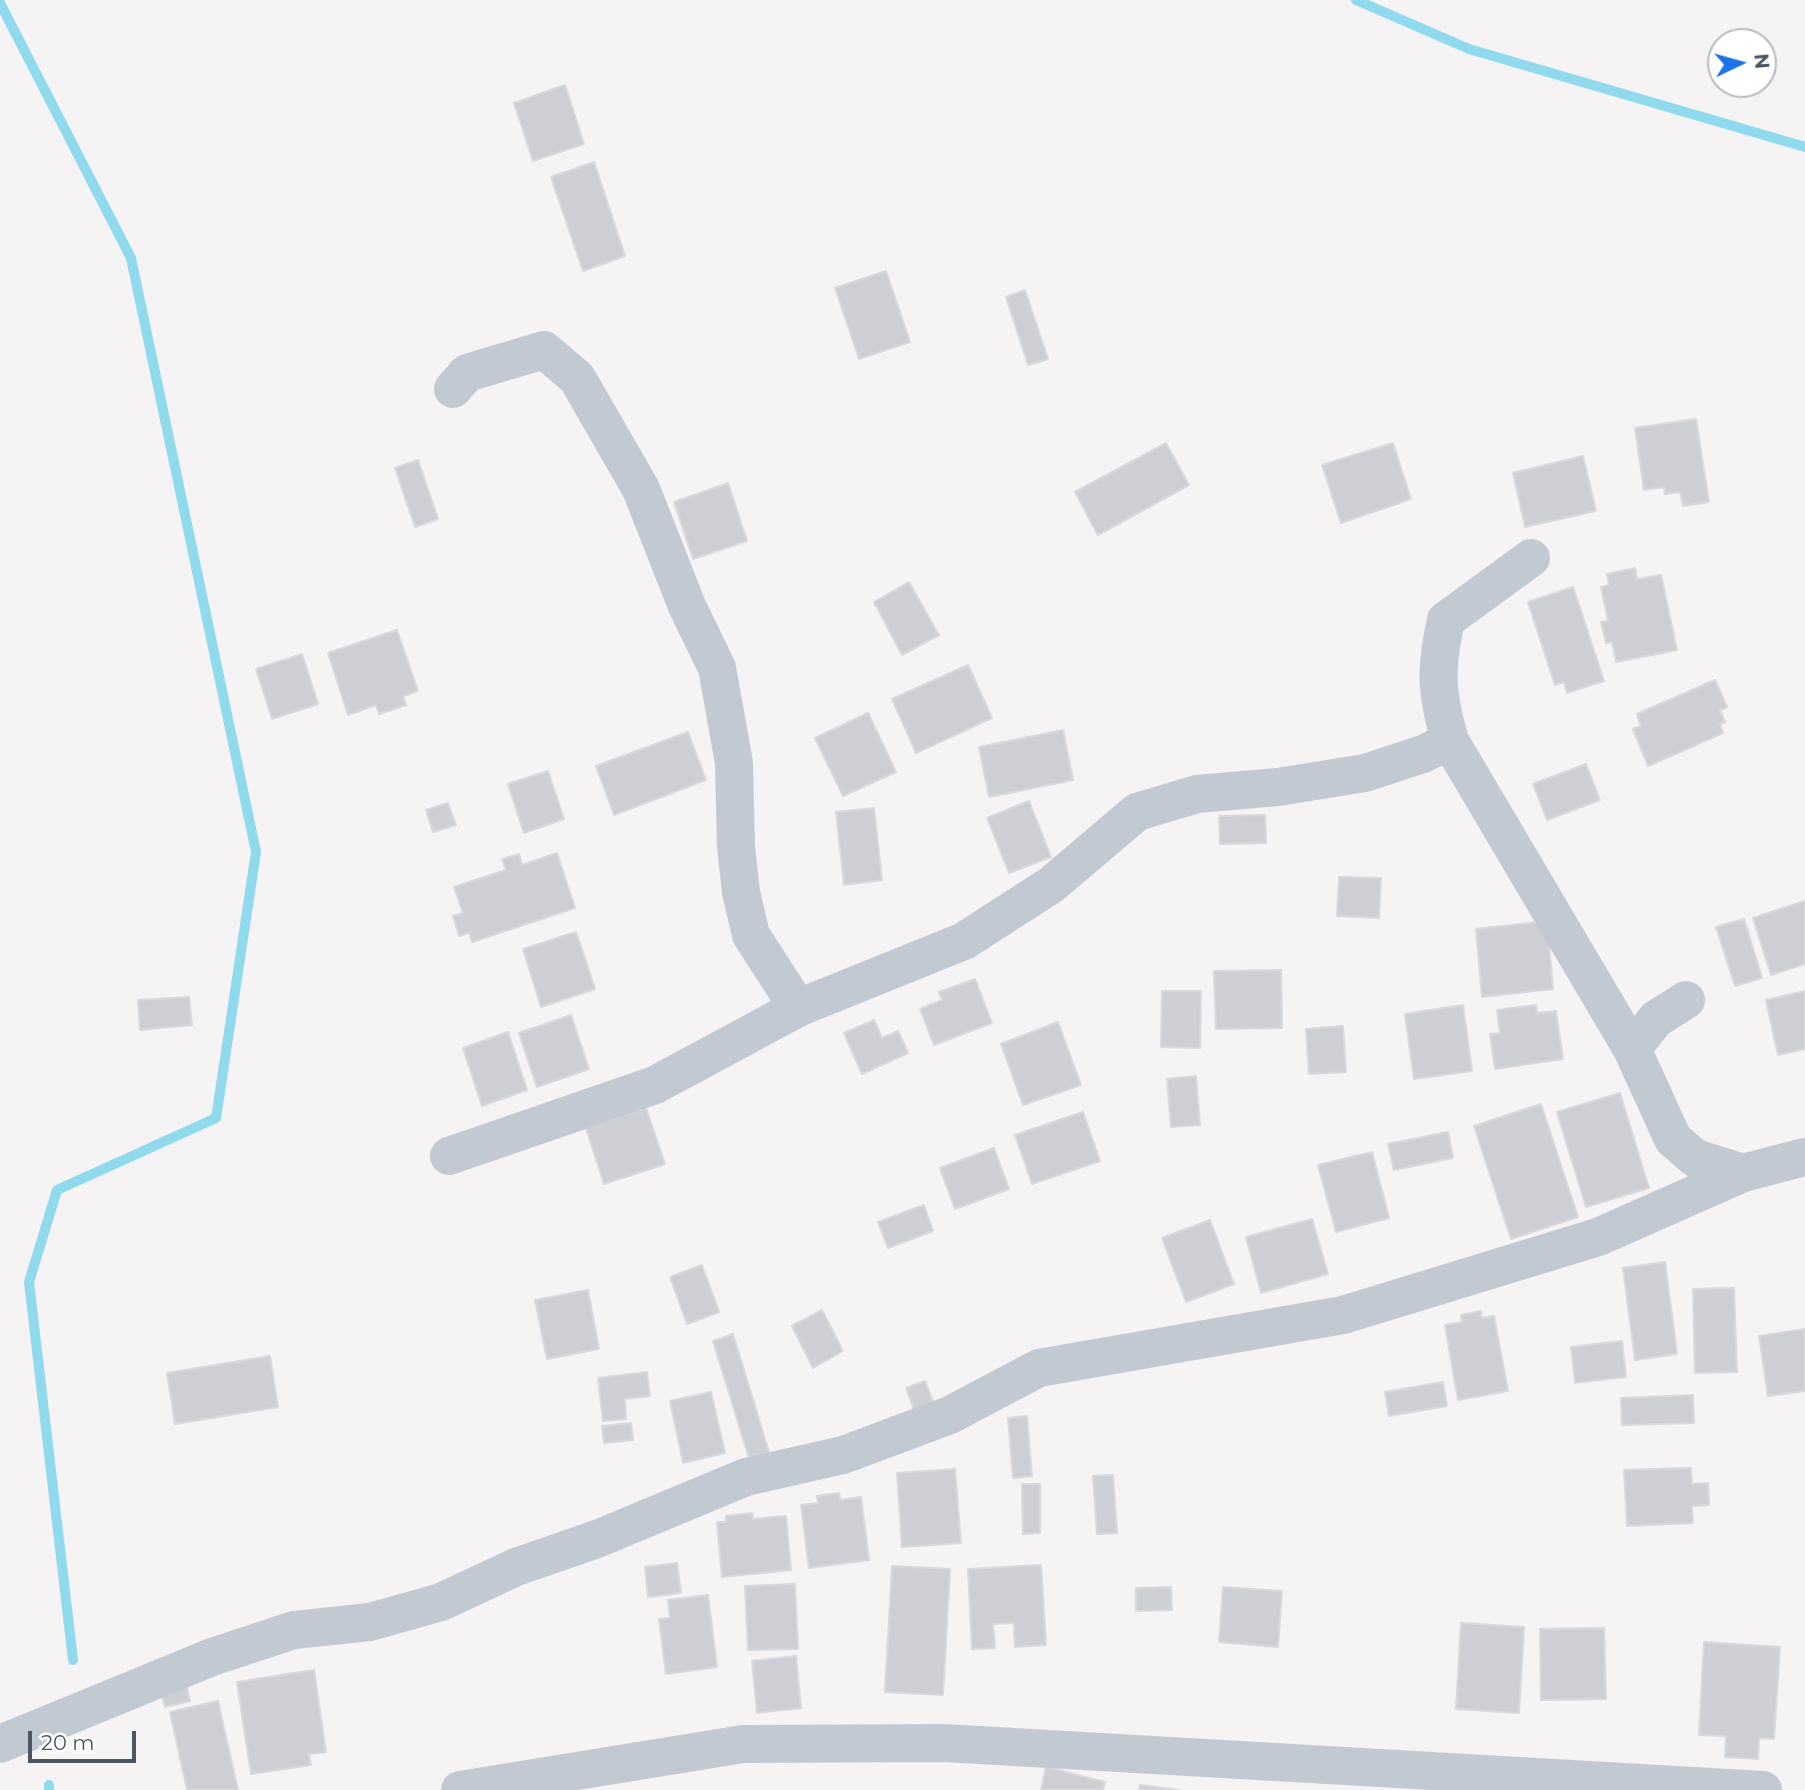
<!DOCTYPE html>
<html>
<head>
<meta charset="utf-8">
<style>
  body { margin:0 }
  #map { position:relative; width:1805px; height:1790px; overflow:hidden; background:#f5f3f3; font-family:Montserrat,sans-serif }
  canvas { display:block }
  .north { position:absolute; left:1707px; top:28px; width:70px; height:70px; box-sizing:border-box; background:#fff; border:2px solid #b7bbc0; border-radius:50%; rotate:85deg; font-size:19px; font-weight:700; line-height:28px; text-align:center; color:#4a5661 }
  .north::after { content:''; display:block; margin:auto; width:24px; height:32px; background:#1a73e8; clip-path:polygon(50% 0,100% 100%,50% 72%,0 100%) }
  .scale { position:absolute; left:28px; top:1731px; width:108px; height:32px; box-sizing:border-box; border:4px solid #4a5661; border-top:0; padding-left:9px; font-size:21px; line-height:24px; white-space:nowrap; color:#4a5661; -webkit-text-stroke:5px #fff; paint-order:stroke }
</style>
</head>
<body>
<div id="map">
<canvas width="1805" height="1790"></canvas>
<div class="north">N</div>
<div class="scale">20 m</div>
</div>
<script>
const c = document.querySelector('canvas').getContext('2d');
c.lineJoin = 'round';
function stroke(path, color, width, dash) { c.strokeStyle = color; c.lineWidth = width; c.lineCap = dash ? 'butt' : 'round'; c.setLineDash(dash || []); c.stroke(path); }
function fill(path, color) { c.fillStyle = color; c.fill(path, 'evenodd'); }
stroke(new Path2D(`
  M1356,0L1469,49L1805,147
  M0,3L131,258L256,852L216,1118L57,1190L29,1282L73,1660
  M49,1790V1785`), '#90daee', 10);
const building = new Path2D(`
  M565,85L584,144L533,161L514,103Z
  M594,162L625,256L583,271L551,177Z
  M886,271L910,342L859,359L835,288Z
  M1025,290L1048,359L1028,365L1006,297Z
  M1696,419L1709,502L1683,506L1680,492L1665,494L1664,487L1644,490L1635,428Z
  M1166,443L1189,485L1098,535L1075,492Z
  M1393,443L1411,499L1341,523L1322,465Z
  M1583,456L1596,511L1525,527L1513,473Z
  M418,460L438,519L415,527L395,468Z
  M728,483L747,541L693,559L674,502Z
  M1635,568L1637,579L1661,575L1677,650L1616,662L1612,642L1606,643L1601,622L1608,621L1601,587L1609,585L1607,574Z
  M909,582L939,635L902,655L874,602Z
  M1573,587L1604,681L1567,693L1564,682L1555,685L1528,602Z
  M397,630L418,691L403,696L406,705L379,714L376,705L348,715L328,653Z
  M302,654L318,704L272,719L256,669Z
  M968,665L992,718L916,753L892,699Z
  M1715,680L1727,707L1720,710L1725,722L1720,724L1723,733L1648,766L1633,729L1641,726L1637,714Z
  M868,713L896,772L843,796L815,738Z
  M1063,730L1073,780L989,797L979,747Z
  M688,732L706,780L614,815L596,766Z
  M1586,764L1600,800L1547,820L1533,784Z
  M548,771L564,819L524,833L508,784Z
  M1029,801L1051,857L1009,873L987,818Z
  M448,803L456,825L433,832L426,810Z
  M874,808L882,880L844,885L836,812Z
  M1265,815L1266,843L1220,844L1219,816Z
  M557,853L575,908L472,942L469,933L459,936L453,916L463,913L454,887L506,870L502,859L519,854L522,865Z
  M1339,877L1381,878L1379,918L1337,916Z
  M1805,901V964L1771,975L1753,918Z
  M1744,919L1762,978L1735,986L1716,927Z
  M1547,921L1553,989L1482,997L1476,929Z
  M576,932L595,989L541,1007L523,949Z
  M1281,970L1282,1028L1216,1029L1214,971Z
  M975,979L992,1023L934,1045L920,1009L942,1000L939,992Z
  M1162,991H1201L1200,1048L1161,1047Z
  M1805,991V1049L1778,1055L1766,1000Z
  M189,997L192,1025L140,1030L138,1000Z
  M1463,1005L1472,1071L1414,1079L1405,1014Z
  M1536,1005L1537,1013L1556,1011L1563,1059L1495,1069L1490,1034L1500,1033L1497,1010Z
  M571,1015L589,1069L537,1087L519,1033Z
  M874,1020L882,1038L898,1031L908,1053L862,1074L844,1033Z
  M1058,1022L1081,1085L1023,1105L1001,1044Z
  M1343,1026L1346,1072L1309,1074L1306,1029Z
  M508,1032L527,1090L482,1106L463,1048Z
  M1196,1076L1200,1125L1171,1127L1167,1079Z
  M1620,1093L1649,1188L1586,1207L1557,1112Z
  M1541,1104L1578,1217L1511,1239L1474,1126Z
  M646,1108L665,1164L604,1184L586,1128Z
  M1083,1112L1100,1161L1032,1184L1015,1135Z
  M1448,1132L1453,1158L1394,1170L1388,1144Z
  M994,1148L1009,1189L955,1209L940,1168Z
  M1372,1152L1389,1218L1336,1232L1318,1165Z
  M924,1205L933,1231L888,1248L878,1222Z
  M1312,1219L1328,1274L1261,1293L1246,1237Z
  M1210,1220L1234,1284L1186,1302L1162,1238Z
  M1665,1262L1677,1354L1635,1360L1623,1268Z
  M702,1265L719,1312L687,1324L670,1277Z
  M1734,1288L1737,1372L1695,1373L1693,1289Z
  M588,1290L599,1349L547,1359L535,1300Z
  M822,1310L843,1351L813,1368L792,1326Z
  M1481,1311L1482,1318L1494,1316L1508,1391L1458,1400L1445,1325L1462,1322L1461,1315Z
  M1805,1329V1391L1768,1396L1759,1336Z
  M733,1334L769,1452L749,1458L713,1341Z
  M1622,1341L1626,1377L1575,1383L1571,1347Z
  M270,1356L278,1407L175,1424L167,1373Z
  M647,1372L650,1396L625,1399L626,1419L603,1421L598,1378Z
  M925,1381L934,1404L915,1412L906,1388Z
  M1443,1382L1447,1406L1389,1416L1385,1392Z
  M711,1392L725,1453L683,1463L670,1401Z
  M1693,1395L1694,1423L1622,1425L1621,1398Z
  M1027,1416L1032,1476L1013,1478L1008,1418Z
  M631,1423L633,1440L604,1443L602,1426Z
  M1691,1468L1692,1484L1708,1483L1709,1505L1692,1506L1693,1523L1627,1526L1624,1470Z
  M955,1469L961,1543L902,1547L897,1473Z
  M1113,1475L1117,1533L1097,1534L1093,1476Z
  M1022,1484H1040V1533L1023,1534Z
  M839,1493L840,1500L861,1497L869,1560L809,1568L801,1505L818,1503L817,1496Z
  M752,1513L753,1519L786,1516L791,1570L722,1577L717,1522H726V1516Z
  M677,1563L681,1593L648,1597L645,1567Z
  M1041,1565L1046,1645L1015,1647L1014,1623L993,1624L995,1648L972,1649L968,1569Z
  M892,1566L950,1569L943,1695L885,1692Z
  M795,1584L798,1649L748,1650L745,1586Z
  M1171,1587L1172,1610L1136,1611V1588Z
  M1223,1587L1282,1591L1278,1647L1219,1642Z
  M708,1595L717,1667L666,1674L659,1619L670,1618L668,1600Z
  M1461,1623L1524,1627L1519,1713L1456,1709Z
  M1604,1628L1606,1699L1541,1700L1540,1629Z
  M1704,1642L1780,1647L1774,1739L1759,1738L1758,1759L1725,1757L1726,1736L1699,1735Z
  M796,1656L801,1708L757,1713L752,1661Z
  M314,1670L326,1752L309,1754L311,1765L251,1774L237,1682Z
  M187,1687L190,1701L165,1707L162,1693Z
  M218,1701L238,1790H187L170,1712Z
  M1046,1767L1105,1782L1103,1790H1041Z
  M1140,1785L1179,1790H1139Z`);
fill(building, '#cdcfd5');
stroke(building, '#d7d9de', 2);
stroke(new Path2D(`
  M453,389L467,373L544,350L577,378L641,489L687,606L717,668L734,763L736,847L741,892L751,935L798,1008
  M1531,558L1446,620C1435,670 1436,692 1450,741L1632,1049L1673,1139L1695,1158L1743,1173
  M1632,1049L1656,1019L1686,1000
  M449,1156L655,1085L798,1008L964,941L1051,885L1137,812L1197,794L1278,787L1365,773L1423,754L1450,741
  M0,1744L212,1657L294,1630L370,1622L441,1602L516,1567L597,1539L746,1477L843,1455L950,1415L1039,1368L1343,1315L1598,1237L1743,1173L1805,1157
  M460,1790L743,1744L944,1743L1763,1790`), '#c1cad2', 38);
</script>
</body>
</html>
